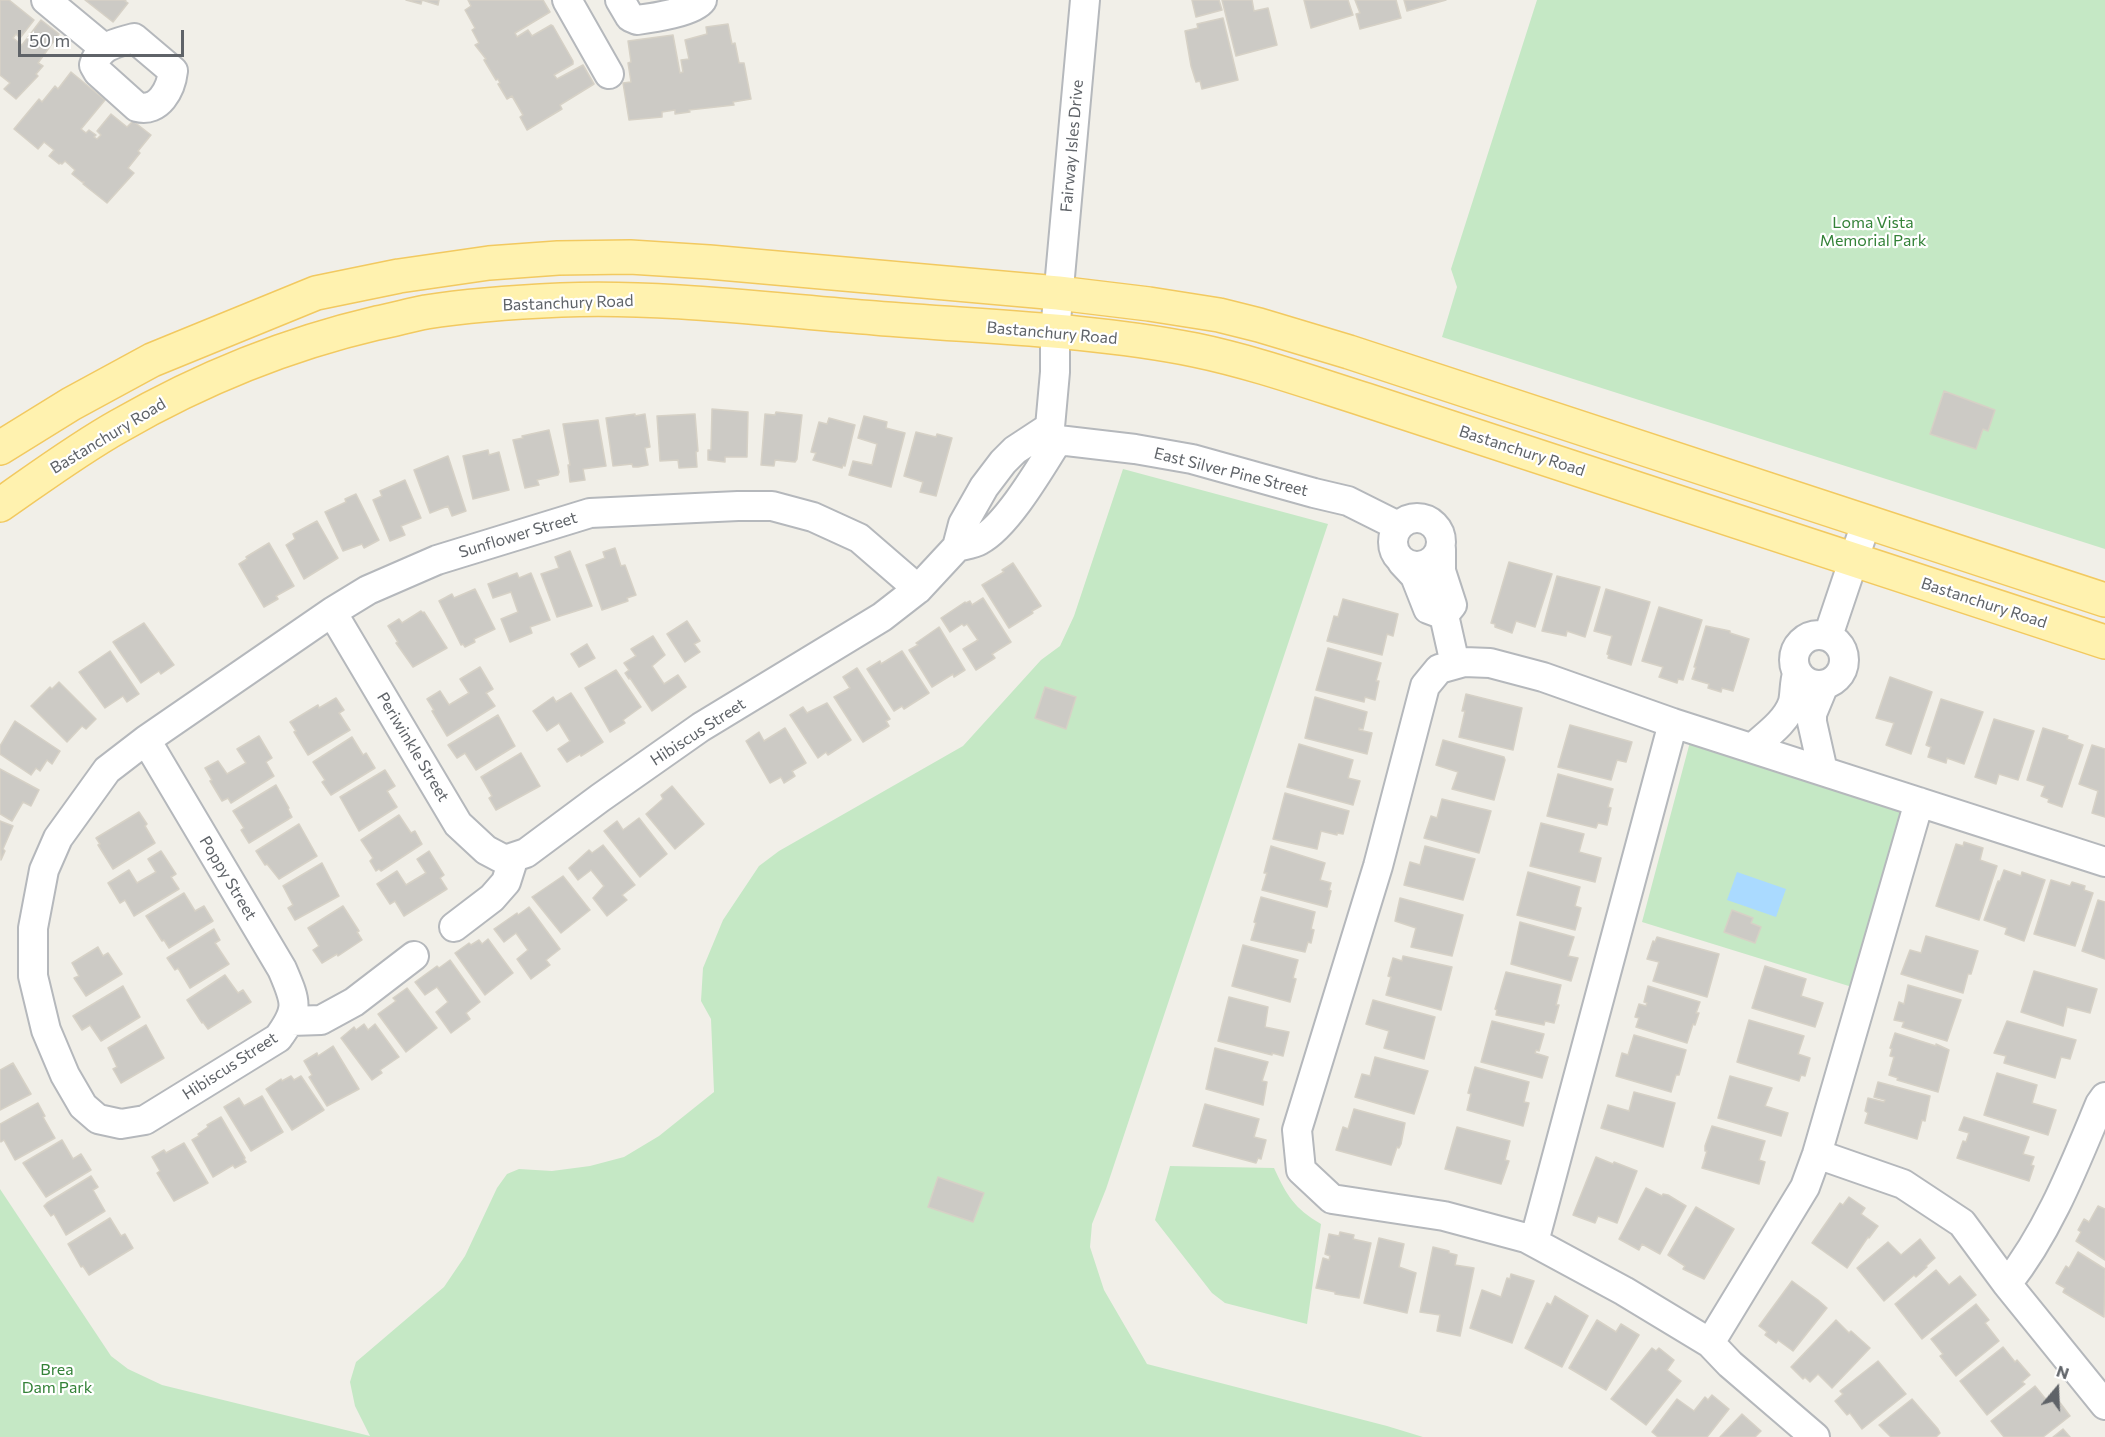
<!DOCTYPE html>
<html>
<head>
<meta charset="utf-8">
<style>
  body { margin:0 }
  #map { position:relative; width:2105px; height:1437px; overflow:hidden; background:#f1efe8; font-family:Commissioner,sans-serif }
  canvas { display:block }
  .north { position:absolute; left:2027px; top:1359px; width:60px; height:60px; -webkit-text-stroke:4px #fff; paint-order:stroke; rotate:19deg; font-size:16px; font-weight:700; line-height:24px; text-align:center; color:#5f6368 }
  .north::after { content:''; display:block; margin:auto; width:21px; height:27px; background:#5f6368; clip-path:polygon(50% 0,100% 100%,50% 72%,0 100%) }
  .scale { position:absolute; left:18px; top:30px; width:166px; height:27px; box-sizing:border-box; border:3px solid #5f6368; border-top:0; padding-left:8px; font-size:18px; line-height:21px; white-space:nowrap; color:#5f6368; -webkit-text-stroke:4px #fff; paint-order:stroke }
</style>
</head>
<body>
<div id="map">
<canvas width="2105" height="1437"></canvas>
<div class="north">N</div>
<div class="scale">50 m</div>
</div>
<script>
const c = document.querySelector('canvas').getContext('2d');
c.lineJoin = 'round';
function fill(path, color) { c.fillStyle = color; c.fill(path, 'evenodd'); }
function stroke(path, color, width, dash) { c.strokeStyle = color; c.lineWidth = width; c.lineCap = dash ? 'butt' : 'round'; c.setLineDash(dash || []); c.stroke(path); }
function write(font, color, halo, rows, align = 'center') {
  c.font = font + ' Commissioner,sans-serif'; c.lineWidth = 4.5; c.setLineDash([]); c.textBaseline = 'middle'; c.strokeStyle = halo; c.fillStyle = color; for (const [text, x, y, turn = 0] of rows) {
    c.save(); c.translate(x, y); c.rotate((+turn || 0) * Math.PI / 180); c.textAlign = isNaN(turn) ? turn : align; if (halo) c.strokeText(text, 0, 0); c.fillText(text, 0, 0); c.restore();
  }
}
fill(new Path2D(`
  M1537,0H2105V549L1442,337L1457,287L1451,269Z
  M1123,469L1328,524L1106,1189L1092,1224L1090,1247L1104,1290L1147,1364L1387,1426L1423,1437H0V1189L111,1356L128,1369L162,1385L370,1436L355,1406L350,1382L356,1362L444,1287L465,1256L497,1188L507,1174L519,1169L552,1171L590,1166L624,1157L659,1136L714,1092L711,1019L701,1001L703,968L723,920L759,866L779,851L963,746L1041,660L1060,646L1074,616Z
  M1690,742L1904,806L1852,987L1642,922Z
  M1170,1166L1274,1168C1287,1196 1294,1208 1321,1224L1307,1324L1225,1303L1212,1293L1155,1220Z`), '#c5e8c5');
fill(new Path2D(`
  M1737,872L1786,889L1776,917L1727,900Z`), '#aadaff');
const building = new Path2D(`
  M0,0H9L34,20L20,38L16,34L13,38L22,45L41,20L59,34L38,63L43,66L36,74L38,76L16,99L4,89L10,83L0,75Z
  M85,0H126L125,1L128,3L113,22Z
  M406,0H439L438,5L422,0L421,4Z
  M468,0H543L550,12L515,33L517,37L528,30L532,36L551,25L553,26L573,61V64L554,75L557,79L583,65L594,84L560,105L562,109L527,130L520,117L523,115L512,96L507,99L498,84L500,83L498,79L496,80L484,60L486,59L475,45L479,43L472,30L475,28L465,10L471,6Z
  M1192,0H1219L1222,10L1196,17Z
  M1222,0H1252L1254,11L1268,8L1277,45L1236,56Z
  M1304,0H1348L1353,15L1311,28Z
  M1355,0H1396L1401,18L1360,29L1356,14L1360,13Z
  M1404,0H1446L1407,11Z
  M1223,18L1238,80L1202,89L1200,81L1196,82L1191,66L1185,31L1198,28L1197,24Z
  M728,24L732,44L735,43L739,63H744L751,99L733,102L734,105L689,110L690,112L675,114V110L662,112V117L629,120L623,83L631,82L628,63L631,62L628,41L673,35L680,73L683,72L681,60L689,59L685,40L707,34L706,27Z
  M71,72L105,100L81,129L86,133L89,130L96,135L94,137L97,139L101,135L97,131L111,114L127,127L133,121L151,135L138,151L140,153L128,168L134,173L107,203L83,184L84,182H82L72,174L75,170L65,161L62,164L60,163L59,164L49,156L54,150L44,142L38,149L14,129L39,99L42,102L55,86L58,89Z
  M1944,391L1995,410L1988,431L1983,429L1976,449L1930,434Z
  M712,409L748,412L747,457H725V462L708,460V450H711Z
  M776,412L802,415L797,459L795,462L775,460L774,466L761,465L765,414L775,415Z
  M635,414V416L645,414L650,447L645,448L648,465L638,467H633L632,464L613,466L606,418Z
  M695,414L698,451L696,452L697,467L679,468L678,460L660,461L657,416Z
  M864,416L887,422L886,428L905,433L891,487L849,475L853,461L872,465L877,444L858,438Z
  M829,418L855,425L845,466L843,465L842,468L813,460L816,453L811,452L819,422L827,424Z
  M598,420L606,466L583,469L585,480L570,482L568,465H570L563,424Z
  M549,430L559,472L558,475L537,480L539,485L525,488L513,440L523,438L522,436Z
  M916,432L936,437L937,434L952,438L936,496L920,492L923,482L904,476Z
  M488,450L489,455L499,452L509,490L473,499L463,456Z
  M448,456L466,511L452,516L448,506L430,513L414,470Z
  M405,480L421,518L401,526L405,535L390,541L373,500L382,496L380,491Z
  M356,494L379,540L364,548L362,544L343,551L325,512L346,502L345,499Z
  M317,521L338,558L304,579L286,545L295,539L293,534Z
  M269,543L294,586L276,596L278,599L264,607L239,564L247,559L246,557Z
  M615,548L621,566L625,565L636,595L627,598L628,601L602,610L586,565L605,558L603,552Z
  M570,551L592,606L557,617L541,574L559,568L555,557Z
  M1509,562L1552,574L1535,627L1516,621L1512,633L1495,627V624L1491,623Z
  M1013,563L1041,606L1032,611L1033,613L1009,628L982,585L1004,572L1002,570Z
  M517,573L519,578L531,573L550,620L530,627L532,633L510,642L501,619L518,612L511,592L493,598L488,584Z
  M1557,576L1600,587L1585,637L1567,631L1566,636L1542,631Z
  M475,589L495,629L474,639L475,642L465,647L463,644L461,645L439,601L452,594L454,598Z
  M1606,589L1650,602L1631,665L1608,658L1609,655L1607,654L1612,636L1594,631Z
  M983,598L1011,642L992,654L995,658L976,670L963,649L978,640L967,624L964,626L962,624L950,632L941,618L965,602L966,603L970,601L972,605Z
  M1343,599L1398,614L1393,636L1387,634L1382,655L1327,641L1333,620L1334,616L1338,617Z
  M1659,607L1702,620L1683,680L1678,679L1677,683L1659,677L1663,667L1642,661Z
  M421,611L423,613L424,612L447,648L413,667L396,643L398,642L388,626L399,619L402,623Z
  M687,621L700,641L694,644L700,652L685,662L667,634Z
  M144,623L174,665L161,674L159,671L141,683L113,642Z
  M1706,626L1730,631V633L1749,639L1733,691L1722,688L1721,692L1708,688L1709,684L1692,679L1696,667H1694Z
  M939,627L965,670L954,677L953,674L932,687L909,650L918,645L916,643Z
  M653,636L665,655L652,666L664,684L678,675L686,687L652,711L630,678L629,679L625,673L629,670L624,663L636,656L631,649Z
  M587,644L595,658L579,667L571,654Z
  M1328,648L1381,663L1376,681H1379L1375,700L1365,697L1364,702L1316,690Z
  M110,651L139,694L127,702L123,696L105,708L79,672Z
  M902,651L929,693L904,709L902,706L894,711L867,669L880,661L881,664Z
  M480,667L493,689L486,693L495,706L447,736L432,711L434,710L427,699L440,691L449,705L469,693L460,679Z
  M857,668L890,719L886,721L889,726L863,742L834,697L850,688L843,677Z
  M616,670L641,707L623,720L625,723L610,732L585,688Z
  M1890,677L1932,692L1911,754L1886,745L1894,723L1876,718Z
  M59,682L96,719L86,729L82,726L67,742L31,706L50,687L52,689Z
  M1045,687L1076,697L1066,729L1035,718Z
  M571,693L603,742L581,756L580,754L567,762L558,749L570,741L559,723L547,731L533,711L553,697L556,702Z
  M1466,694L1522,708L1513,750L1459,737L1465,711H1462Z
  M1315,697L1367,712L1363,729L1359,728V730L1372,733L1367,754L1305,738Z
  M336,698L344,710L339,713L350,730L308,755L294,732L296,731L290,722L318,705L319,708Z
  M1941,699L1983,712L1964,764L1947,758L1946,763L1928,757L1931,747L1926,745Z
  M827,703L851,740L828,755L826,752L818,758L790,715L803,707L807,713Z
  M498,715L515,746L476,770L465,753L457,758L448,745Z
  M1994,719L2034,731L2018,780L1999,774L1996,784L1975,777Z
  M15,721L60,751L52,764L47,760L40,771L36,768L31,775L0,754V746Z
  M1570,725L1632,742L1626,762L1617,760L1611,780L1558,767Z
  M785,728L806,763L792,771L795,776L784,783L781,777L770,783L746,741L759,732L764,741Z
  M2043,728L2068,736L2067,739L2083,745L2062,807L2048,802L2049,799L2041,796L2045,786L2027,780Z
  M259,736L272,758L266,762L274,776L231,803L228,798L222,801L210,781L212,780L205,768L218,761L227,774L246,763L237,749Z
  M352,737L363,755L366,753L375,768L331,795L322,782L325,780L313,762Z
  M1443,740L1504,757L1505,760L1494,800L1452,789L1458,772L1436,765Z
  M1299,744L1353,760L1348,778L1360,781L1353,805L1287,787Z
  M2092,745L2105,749V817L2092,813L2098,791L2079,784Z
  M521,753L540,786L496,810L489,798L492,796L481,777Z
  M0,769L39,790L31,806L23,802L12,821L0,814Z
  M385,770L395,786L387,791L397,807L359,831L340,797Z
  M1558,774L1613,789L1608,807L1611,808L1607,825L1598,823L1596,828L1547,816Z
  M276,785L289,808L288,809L292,817L249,843L241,830L244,828L233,811Z
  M672,786L704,824L675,849L646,814L663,799L661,795Z
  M1285,793L1349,811L1343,834L1337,833V835L1321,831L1317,849L1273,839Z
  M1442,799L1491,811L1479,853L1424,838L1431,816L1437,818Z
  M139,812L147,824L145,826L155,843L113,869L98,845L100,844L96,838Z
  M399,815L411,833L415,831L422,844L381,871L379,869L376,871L370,861L373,858L361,840Z
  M639,818L667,854L640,877L604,831L617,821L623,830Z
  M0,821L13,826L3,849L5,851L1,860Z
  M1541,823L1584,834L1579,852L1601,858L1595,882L1530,866Z
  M299,824L317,856L279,879L267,864L265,865L256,851Z
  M1964,842L1983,848L1980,860L1997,866L1979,920L1936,906L1956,844L1963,846Z
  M603,845L635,885L622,895L627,900L607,916L593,898L604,886L591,870L578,880L569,868L589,850L592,853Z
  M1271,846L1325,863L1320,880L1331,883L1329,890L1331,891L1327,907L1262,890L1267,873H1264Z
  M1425,846L1475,859L1463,900L1404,885L1410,862L1420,865Z
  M161,851L176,874L171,877L179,889L134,916L125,900L120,903L108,883L129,870L137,883L156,872L148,859Z
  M429,851L444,875L440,878L447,889L404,916L395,901L390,904L377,884L397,871L406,885L426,873L417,859Z
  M322,863L339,896L295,920L288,908L293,905L283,886Z
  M2004,870L2021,876L2022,872L2045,880L2024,941L2005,934L2007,928L1984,920L1998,881H2000Z
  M1528,872L1580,887L1575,906L1581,908L1575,930L1517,915Z
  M563,876L590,910L561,933L532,897Z
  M2051,880L2070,886L2072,882L2085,886L2084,890L2093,893L2075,946L2034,934Z
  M184,893L195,911L204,906L213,921L169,948L164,940L162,941L146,916Z
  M1261,897L1315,912L1311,929L1314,930L1311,943L1308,942L1305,952L1251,940L1256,923L1254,922Z
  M1400,898L1463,915L1452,956L1411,947L1416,928L1395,921Z
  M2098,900L2105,902V959L2082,951Z
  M343,906L359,931L357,932L362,940L338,956L337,954L322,963L313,950L319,946L308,928Z
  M529,907L560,949L546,960L550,965L531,979L517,959L528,950L516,933L504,942L494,929L517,913L518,915Z
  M1732,910L1753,918L1751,923L1761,927L1755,943L1724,932Z
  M1520,922L1574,937L1568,956L1578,958L1571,981L1511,964Z
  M214,929L220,940L215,943L229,964L190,988L178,968L175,970L167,958Z
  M1926,936L1978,951L1971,974H1968L1963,993L1901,974L1910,950L1921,953Z
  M1657,937L1719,954L1707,997L1653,981L1659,962L1647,959L1653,941L1655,942Z
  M488,939L513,973L485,995L455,953L469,943L471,945L479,940L482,944Z
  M1243,945L1298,960L1293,978L1296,979L1290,1002L1232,986Z
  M98,947L103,956L108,953L122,974L86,996L74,978L79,976L72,963Z
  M1403,956L1452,967L1441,1010L1386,995L1391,977L1388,976L1393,958L1402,961Z
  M450,960L480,1002L466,1013L470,1019L451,1033L436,1012L448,1002L437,987L425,995L415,982L437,966L439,968Z
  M1765,966L1806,979L1801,996L1823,1003L1815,1027L1752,1008Z
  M2034,971L2097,989L2090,1013L2067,1007L2063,1026L2021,1012Z
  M1506,972L1561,985L1556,1005H1559L1554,1023L1545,1021L1544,1025L1496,1015L1497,1010L1495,1009Z
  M225,975L238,993L243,990L251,1002L208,1029L203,1022L202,1023L187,1000Z
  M1908,985L1961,1000L1947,1041L1902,1027L1904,1022L1894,1020L1899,1002L1904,1004Z
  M123,986L140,1017L101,1041L90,1025L82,1030L73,1016Z
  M1648,986L1700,1002L1696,1013H1699L1695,1025L1693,1024L1687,1043L1636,1027L1639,1018L1635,1017L1639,1004L1646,1006L1647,1003L1644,1002Z
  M407,988L437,1028L406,1052L378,1014L396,1001L393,998Z
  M1229,997L1268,1007L1265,1027L1289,1032L1283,1056L1272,1053V1055L1218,1041Z
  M1373,1000L1435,1017L1424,1059L1384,1048L1389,1031L1366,1024Z
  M1749,1020L1804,1036L1798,1054L1810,1058L1805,1076L1801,1075L1799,1081L1737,1062Z
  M1492,1021L1544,1034L1539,1051L1536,1050L1535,1053L1548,1057L1542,1078L1481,1062Z
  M2007,1021L2076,1040L2070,1059L2061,1057L2055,1078L2004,1063L2006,1056L1994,1053Z
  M364,1024L368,1030L375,1024L399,1057L380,1070L382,1073L372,1080L341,1038L354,1027L356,1030Z
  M146,1025L164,1058L121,1083L113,1069L117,1067L108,1048Z
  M1895,1033L1936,1046V1044L1949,1050L1938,1092L1897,1080L1898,1078L1889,1075L1894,1057L1890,1056L1892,1049L1890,1048Z
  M1634,1035L1686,1050L1679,1075H1676L1671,1092L1616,1076L1622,1053L1628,1055Z
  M333,1046L359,1089L327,1106L309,1077L312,1075L304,1061L317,1053L318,1056Z
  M1215,1048L1268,1062L1262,1081L1267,1082L1263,1105L1206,1089Z
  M1375,1057L1428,1071L1414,1114L1355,1097L1362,1074L1370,1076Z
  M13,1063L31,1094L0,1110V1070Z
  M1475,1067L1529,1082L1524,1102L1529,1103L1523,1126L1467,1110L1471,1094L1468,1093Z
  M1997,1073L2037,1085L2032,1103L2056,1110L2048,1135L1984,1115Z
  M291,1076L294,1080L301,1076L324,1110L292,1130L266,1089L281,1079L282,1081Z
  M1730,1076L1772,1088L1765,1106L1788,1113L1781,1136L1718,1118Z
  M1878,1082L1930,1096L1925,1121L1922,1120L1917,1139L1865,1123L1868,1113L1865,1111L1868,1098L1884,1102L1885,1100L1874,1097Z
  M1634,1092L1675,1103L1663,1147L1601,1128L1608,1105L1629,1111Z
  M262,1096L283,1132L251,1151L224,1107L239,1098L244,1106Z
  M38,1103L45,1116L43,1117L55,1138L15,1160L4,1140L1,1142L0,1139V1124Z
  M1205,1104L1259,1119L1254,1137L1266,1140L1261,1159L1258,1158L1256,1163L1193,1146Z
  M1354,1109L1405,1123L1401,1144L1399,1148L1397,1147L1391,1165L1336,1150L1343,1127L1348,1129Z
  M221,1117L245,1158L244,1159L246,1162L235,1168L233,1165L213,1177L192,1140L199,1136L198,1134L208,1127L207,1125Z
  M1964,1117L2029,1137L2023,1154L2034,1157L2031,1165L2034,1166L2029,1181L1957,1158L1963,1141L1966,1142L1969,1133L1959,1130Z
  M1712,1126L1765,1141L1759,1160L1765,1162L1759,1184L1702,1168L1707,1151H1705V1146Z
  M1457,1127L1510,1141L1505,1160L1509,1161L1501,1184L1445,1169Z
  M62,1140L73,1159L81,1154L91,1170L46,1197L23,1163Z
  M184,1143L208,1183L174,1201L157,1173L160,1171L152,1157L164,1150L166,1153Z
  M1596,1157L1613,1164L1614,1162L1637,1171L1617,1223L1598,1216L1595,1223L1573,1215Z
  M91,1176L98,1187L93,1190L105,1211L66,1235L54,1214L51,1216L44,1206L47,1203Z
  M938,1177L984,1193L973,1222L928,1207Z
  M1646,1188L1662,1196L1663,1194L1668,1195L1686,1206L1660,1254L1642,1244L1639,1250L1619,1239Z
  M1849,1197L1865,1208L1861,1214L1878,1226L1869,1238L1868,1237L1847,1268L1812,1243L1840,1203L1843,1205Z
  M2098,1206L2105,1209V1260L2076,1241L2081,1232L2078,1230L2084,1219L2089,1222Z
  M1696,1207L1734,1229L1704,1279L1683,1269L1685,1266L1668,1255Z
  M110,1218L121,1236L125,1234L133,1248L89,1275L83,1266L81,1267L68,1244Z
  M1340,1232L1354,1235L1353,1239L1371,1243L1359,1298L1335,1294V1292L1316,1288L1323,1258L1329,1260L1330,1256L1325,1254L1329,1234L1339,1236Z
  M1379,1238L1404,1244L1399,1267L1416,1273L1407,1313L1364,1303Z
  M1920,1239L1935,1258L1926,1266L1927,1267L1916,1277L1914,1275L1884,1301L1857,1268L1888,1242L1901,1255Z
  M1433,1247L1449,1251V1253L1457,1255L1455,1265L1474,1268L1460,1336L1437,1331L1440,1315L1420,1312Z
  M2078,1252L2105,1269L2104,1317L2063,1292L2065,1288L2056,1283L2066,1266L2069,1268Z
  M1936,1270L1949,1285L1960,1276L1976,1295L1922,1339L1895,1304Z
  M1511,1274L1534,1281L1512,1343L1470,1328L1482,1290L1501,1297L1507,1278L1510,1279Z
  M1792,1281L1818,1300L1827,1308L1793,1351L1778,1340L1776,1343L1765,1335L1767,1332L1759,1326Z
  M1555,1296L1588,1316L1562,1367L1525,1348L1547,1303L1551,1305Z
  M1976,1304L1989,1320L1985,1323L1999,1341L1956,1376L1940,1356L1943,1354L1931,1339Z
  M1597,1320L1616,1332L1621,1324L1639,1335L1606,1390L1569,1368Z
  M1836,1320L1849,1333L1851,1331L1870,1348L1832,1388L1818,1374L1810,1382L1805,1377L1803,1379L1791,1367Z
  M2003,1347L2015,1362L2017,1360L2030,1375L2022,1382L2025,1384L1987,1415L1960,1381Z
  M1652,1348L1656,1351L1659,1348L1674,1360L1667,1370L1681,1381L1646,1425L1611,1399Z
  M1878,1361L1906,1394L1862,1429L1850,1413L1847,1415L1835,1401L1843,1394L1840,1391Z
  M2035,1386L2048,1402L2055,1396L2070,1416L2043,1437H2004L1991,1421Z
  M1712,1395L1729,1409L1707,1437H1658L1652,1432L1677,1399L1694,1411L1705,1397L1708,1400Z
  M1912,1399L1938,1429L1940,1433L1936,1437H1891L1879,1425Z
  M1742,1414L1761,1431L1755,1437H1720Z
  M2063,1429L2070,1437H2053Z`);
fill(building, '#cccac5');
stroke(building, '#d6d1c6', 1.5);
const minor = new Path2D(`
  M46,0L104,48
  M567,0L609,74
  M620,0L630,17L637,20C652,18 694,12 702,0
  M134,38L173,71C171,89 159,113 137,107L98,72L94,65C99,45 117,43 134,38Z
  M1058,440L1052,435L1050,427L1055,372V332L1085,0
  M1058,440L1135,449L1192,459L1314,493L1348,501L1398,526
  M1393 542a24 24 0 1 1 48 0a24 24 0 1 1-48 0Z
  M957,547C964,545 973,544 980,540C1007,526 1041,467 1058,440
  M1441,549V571L1452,605L1444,615
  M1402,562L1415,576L1428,609L1444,615
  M332,612L458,824L486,850L505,860L526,853L600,798L701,727L882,617L918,589L957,547L963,524L984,487L1003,462L1015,450L1050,427
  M1444,615L1455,664
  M1794 660a25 25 0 1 1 50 0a25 25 0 1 1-50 0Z
  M1828,636L1866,523
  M146,740L282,969C296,1002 300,1008 278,1038L145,1120L121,1124L98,1119L83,1106L65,1075L46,1030L33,976V928L44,870L58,838L107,770L146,740L332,612L368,590L437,560L590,513L738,506H772L813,517L859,538L918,589
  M1752,748C1767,735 1787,721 1793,702C1795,693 1794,684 1797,674
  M1823,771L1812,722V714L1824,685
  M454,927L492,898L506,882L514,857
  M291,1021L321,1020L354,1002L414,956
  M1817,1154L1903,1184L1962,1223L2007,1284L2105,1405
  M1534,1242L1673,723
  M2007,1284C2049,1231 2074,1166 2100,1104L2105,1097
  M1710,1343L1805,1187L1817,1154L1919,802
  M1815,1437L1730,1364L1710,1343L1624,1291L1526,1238L1444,1216L1332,1199L1301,1170L1297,1130L1378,866L1425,686L1439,669L1464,662L1490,663L1543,677L1673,723L2105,862`);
const major = new Path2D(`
  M0,448L71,404L152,360L316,293L399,276L489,263L558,258L630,257L709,262L1058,293L1149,304L1219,315L1259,325L1349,352L2105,600
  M0,505C39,478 78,449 119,426C199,380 287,344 377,323C393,320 410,315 426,312C470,305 516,302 561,300C665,296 771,310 875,318C981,327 1090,329 1195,350C1253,362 1309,382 1366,400L2105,642`);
stroke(minor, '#b5b8bc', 32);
stroke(major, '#f2c960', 36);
stroke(minor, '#fff', 28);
stroke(major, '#fff2af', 33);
write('16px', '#5f6368', '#fff', [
  ["Fairway Isles Drive",1072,146,-85],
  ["Bastanchury Road",568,303,-2],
  ["Bastanchury Road",1052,333,5],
  ["Bastanchury Road",108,436,-31],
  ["Bastanchury Road",1522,451,18],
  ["East Silver Pine Street",1231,472,14],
  ["Sunflower Street",518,535,-17],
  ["Bastanchury Road",1984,603,18],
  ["Hibiscus Street",698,732,-33],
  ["Periwinkle Street",413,747,59],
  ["Poppy Street",228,878,59],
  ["Hibiscus Street",230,1066,-33]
]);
write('16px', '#348238', '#fff', [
  ["Loma Vista",1873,223],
  ["Memorial Park",1873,241],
  ["Brea",57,1370],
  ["Dam Park",57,1388]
]);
</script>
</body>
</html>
